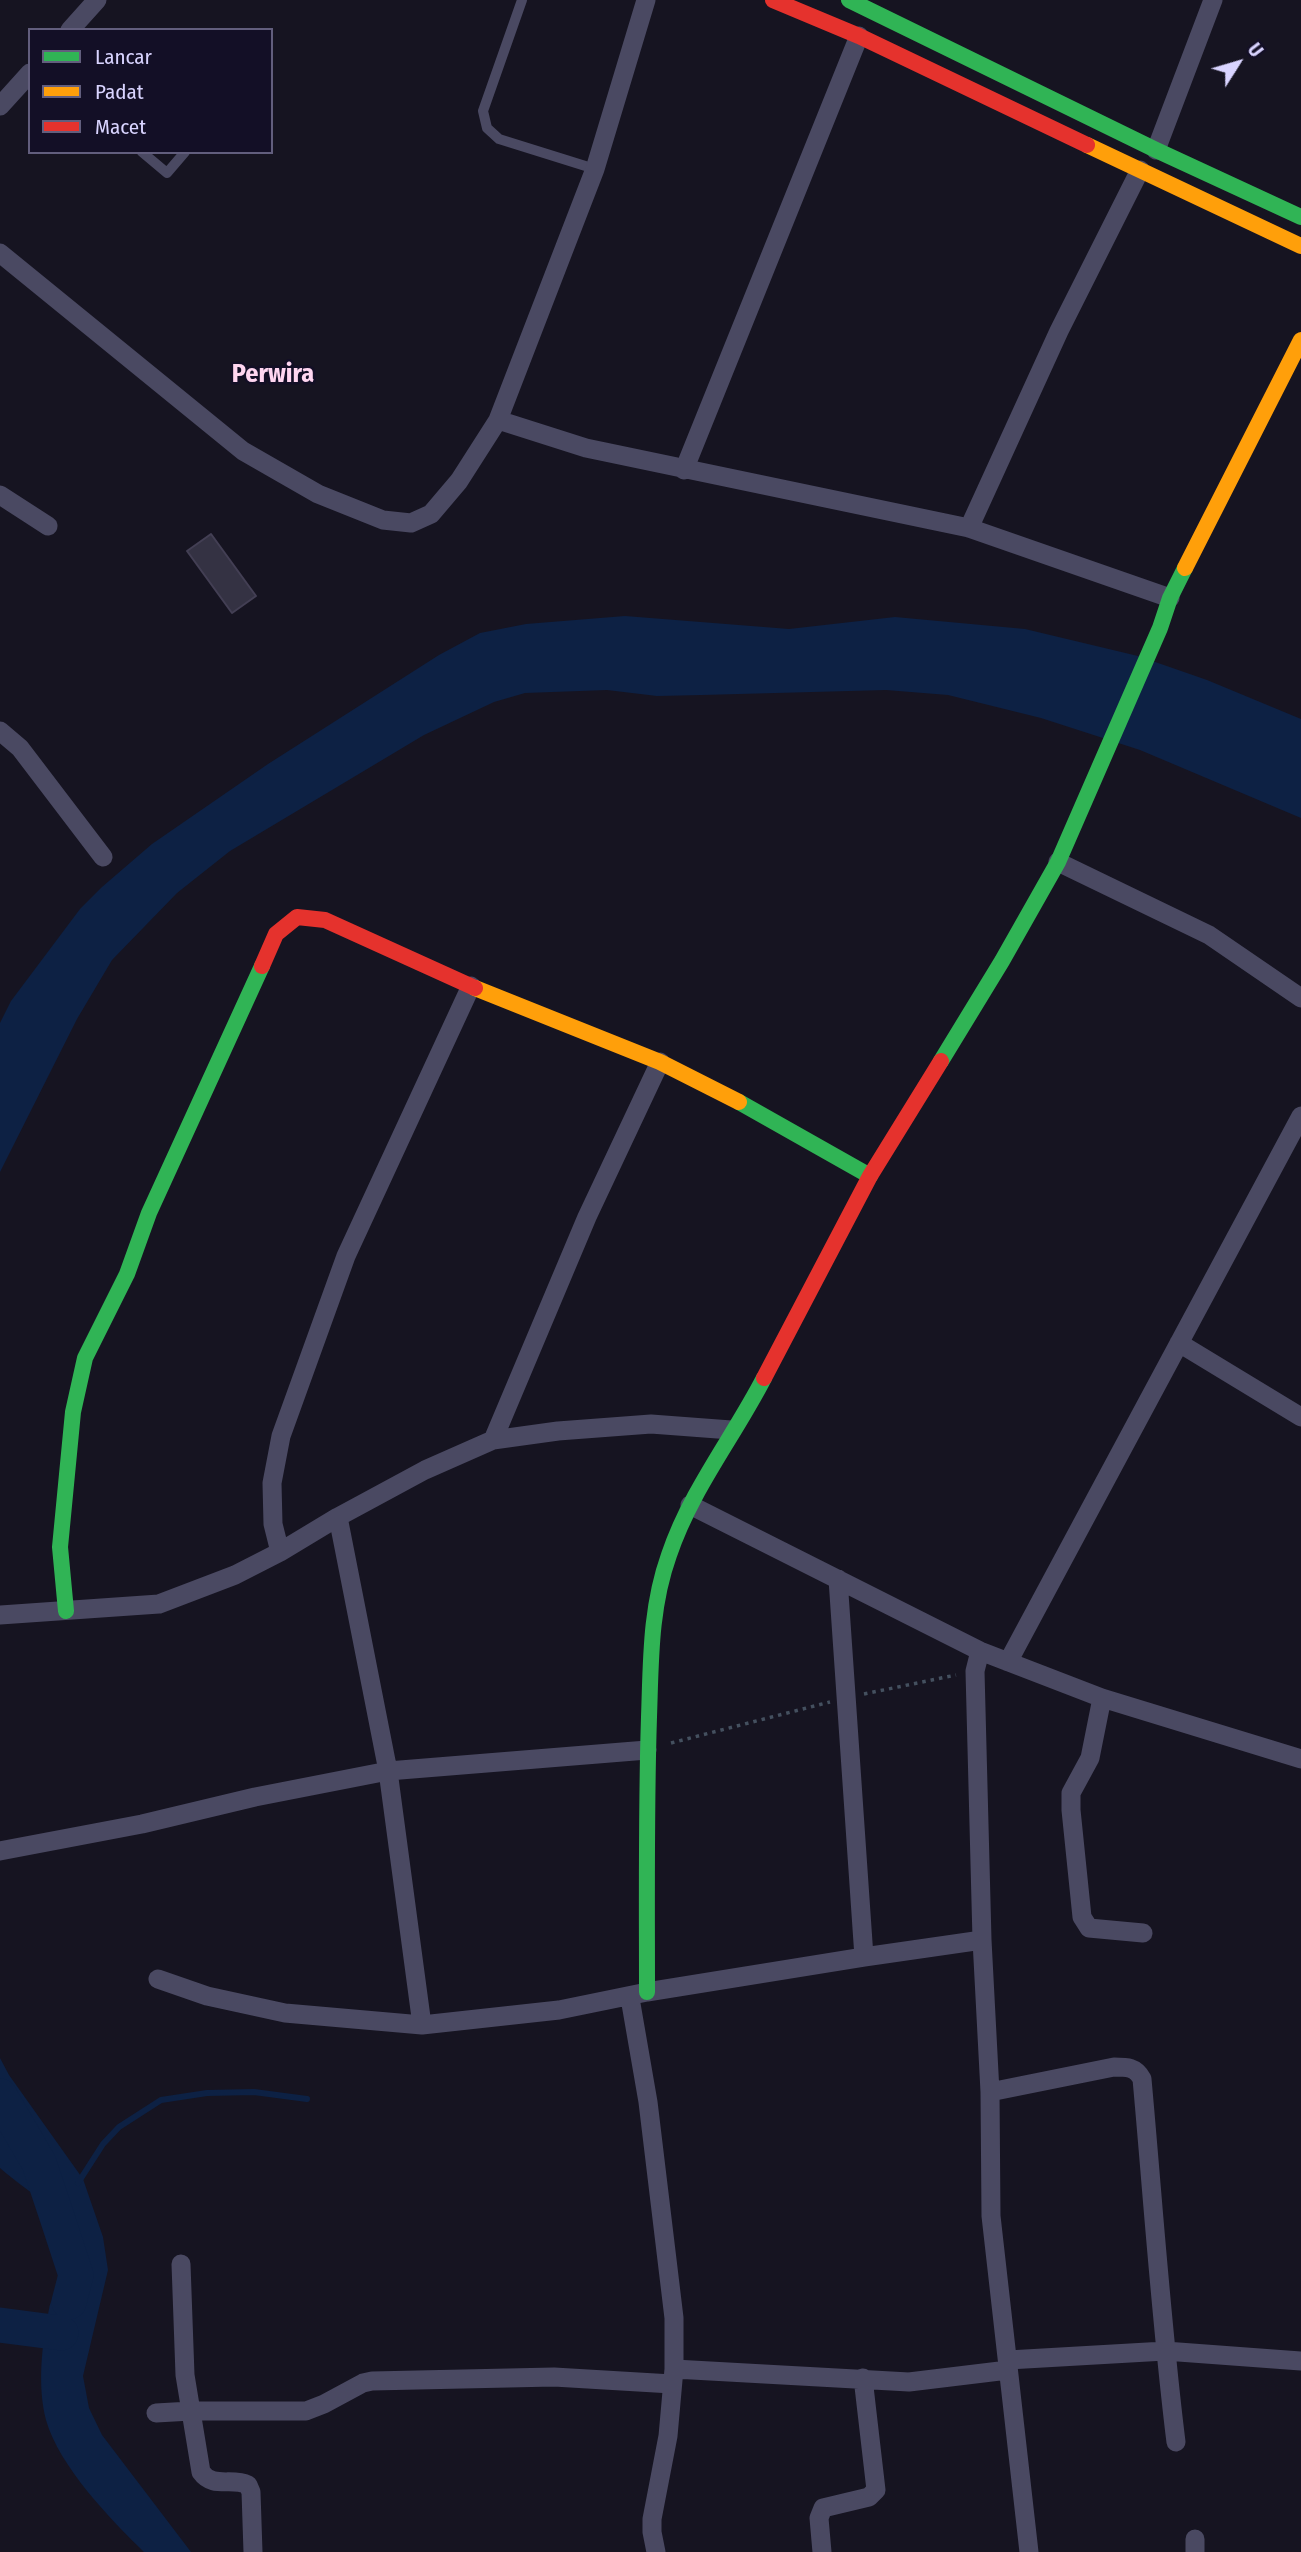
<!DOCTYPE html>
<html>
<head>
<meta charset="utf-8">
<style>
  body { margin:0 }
  #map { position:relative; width:1301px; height:2552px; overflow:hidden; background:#161421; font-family:"Fira Sans Condensed",sans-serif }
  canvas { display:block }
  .legend { position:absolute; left:28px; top:28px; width:245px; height:126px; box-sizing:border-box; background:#130f26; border:2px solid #625e7d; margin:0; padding:9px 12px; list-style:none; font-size:21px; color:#d9d4ff }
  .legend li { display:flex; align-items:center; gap:14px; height:35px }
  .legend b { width:35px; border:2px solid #625e7d }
  .north { position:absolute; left:1203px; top:28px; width:70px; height:70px; -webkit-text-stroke:5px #130f26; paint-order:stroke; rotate:53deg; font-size:19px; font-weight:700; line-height:28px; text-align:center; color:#d9d4ff }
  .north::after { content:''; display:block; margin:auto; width:24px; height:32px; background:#d9d4ff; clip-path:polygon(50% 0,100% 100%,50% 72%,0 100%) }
</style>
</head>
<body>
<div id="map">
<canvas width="1301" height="2552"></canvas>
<ul class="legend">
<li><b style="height:9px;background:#30b455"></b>Lancar</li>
<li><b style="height:9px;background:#ff9f0a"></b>Padat</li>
<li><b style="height:9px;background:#e5322d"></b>Macet</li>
</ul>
<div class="north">U</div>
</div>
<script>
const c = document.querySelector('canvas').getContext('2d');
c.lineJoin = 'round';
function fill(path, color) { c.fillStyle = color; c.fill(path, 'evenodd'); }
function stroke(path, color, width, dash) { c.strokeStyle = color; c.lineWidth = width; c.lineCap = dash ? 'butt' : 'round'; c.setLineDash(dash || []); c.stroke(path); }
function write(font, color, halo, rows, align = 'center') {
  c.font = font + ' "Fira Sans Condensed",sans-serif'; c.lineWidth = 5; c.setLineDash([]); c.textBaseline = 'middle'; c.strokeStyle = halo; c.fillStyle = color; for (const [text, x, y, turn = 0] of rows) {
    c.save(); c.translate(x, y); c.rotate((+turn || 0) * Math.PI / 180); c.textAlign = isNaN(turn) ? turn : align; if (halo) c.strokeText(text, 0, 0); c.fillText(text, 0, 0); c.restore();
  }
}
fill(new Path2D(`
  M625,616L789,629L895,617L1025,629L1138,656L1207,680L1301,719V818L1140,750L1041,718L948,695L886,690L702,695L657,696L607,690L525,693L494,702L424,735L230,851L177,893L112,960L77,1019L0,1172V1023L11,1001L80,909L102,887L152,844L268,764L439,655L480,633L526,624Z
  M0,2058L9,2075L83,2179L103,2237L108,2270L83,2376L89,2408L102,2435L191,2552H144C110,2519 59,2466 46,2420C37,2385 42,2344 49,2309C52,2292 74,2266 71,2250C61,2207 31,2195 0,2168Z`), '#0d2144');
stroke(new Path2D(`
  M78,2183L103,2144L119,2127L161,2100L207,2093L254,2092L307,2099`), '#0d2144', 6);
stroke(new Path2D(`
  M0,2096L39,2163L57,2217L76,2275L69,2302
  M0,2325L61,2333`), '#0d2144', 35);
const building = new Path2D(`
  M211,534L256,596L232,613L187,551Z`);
fill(building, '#343243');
stroke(building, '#433f54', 2);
stroke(new Path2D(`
  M864,1694L956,1675
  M671,1743L830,1702`), '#44505f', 3.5, [3.5, 5]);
stroke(new Path2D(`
  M522,0L483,111L487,128L499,139L595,169
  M142,152L167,173L185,152`), '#4a4962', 10);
stroke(new Path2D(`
  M70,30L97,0
  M0,106L30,73
  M1156,150L1213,0
  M0,253L243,451L318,494L383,520L411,523L431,514L459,481L498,420L586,448L969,528L1170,598
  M498,420L595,169L646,0
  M684,470L859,36
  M0,495L48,526
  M969,528L1059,331L1140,170
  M0,731L20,748L103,857
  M1058,862L1209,935L1301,998
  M1179,1343L1301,1417
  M493,1440L587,1217L660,1062
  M690,1505L980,1651L1102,1698L1301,1759
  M338,1517L388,1771L422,2025
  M280,1552L273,1524L272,1483L281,1436L346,1256L471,986
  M838,1579L864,1957
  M0,1615L159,1604L235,1575L280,1552L338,1517L425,1470L493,1440L558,1431L651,1424L731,1430
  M980,1651L975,1671L982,1940L990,2092L991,2216L1029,2552
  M1008,1662L1301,1116
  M1102,1698L1090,1758L1071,1793V1810L1082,1917L1089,1928L1143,1933
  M0,1851L142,1824L255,1797L388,1771L647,1750
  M158,1979L207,1996L285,2013L422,2025L559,2010L647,1992L864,1957L982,1940
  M630,1998L648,2102L674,2318V2369L668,2436L652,2519V2532L656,2552
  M990,2092L1114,2067C1127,2067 1136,2067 1142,2079C1153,2200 1161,2322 1176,2442
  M181,2264L185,2375L201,2472C213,2489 232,2477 248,2485L251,2492L253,2552
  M1008,2360L1165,2351L1301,2361
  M674,2369L909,2382L1008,2370
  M156,2413L191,2411H306L324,2404L363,2383L372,2381L554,2377L672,2384
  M1195,2539V2552
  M822,2552L819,2518L823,2508L869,2497L876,2490L863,2378`), '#4a4962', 19);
stroke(new Path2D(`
  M849,0L1156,150L1301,217
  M941,1061L1002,961L1058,862L1160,628L1170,598L1185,568
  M739,1102L870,1176
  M66,1611L60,1547L73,1412L85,1358L127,1274L149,1213L262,966
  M647,1992C647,1900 646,1808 649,1717C651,1661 650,1608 669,1555C691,1490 733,1438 764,1378`), '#30b455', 16);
stroke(new Path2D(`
  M1087,145L1301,246
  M1185,568L1301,340
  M475,988L660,1062L739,1102`), '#ff9f0a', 16);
stroke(new Path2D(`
  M773,0L859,36L1087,145
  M262,966L276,934L297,917L325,920L475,988
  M764,1378L870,1176L941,1061`), '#e5322d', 16);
write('bold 26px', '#ffd6f0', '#130f26', [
  ["Perwira",273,375]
]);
</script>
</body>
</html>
